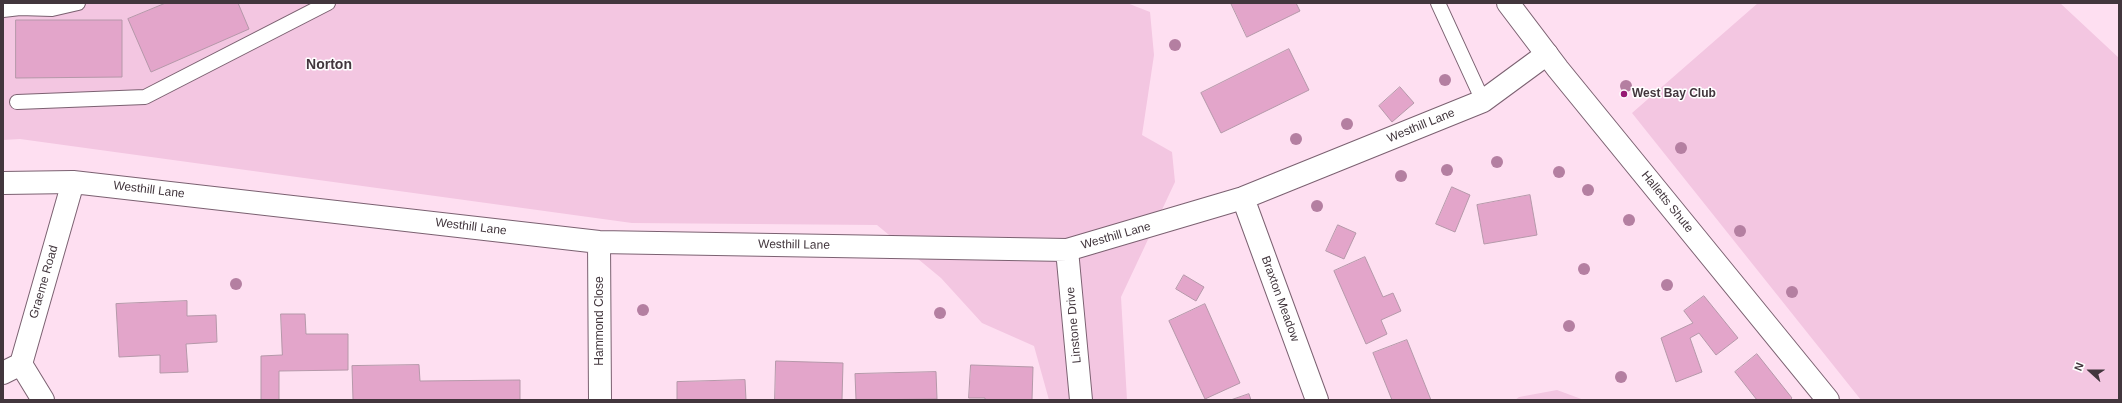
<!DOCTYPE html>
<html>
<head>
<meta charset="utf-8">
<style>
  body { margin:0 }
  #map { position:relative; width:2122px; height:403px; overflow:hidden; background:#fedff1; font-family:Helvetica,sans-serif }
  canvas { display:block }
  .frame { position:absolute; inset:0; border:4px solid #42363d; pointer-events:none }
  .north { position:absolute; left:2070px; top:351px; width:40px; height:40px; -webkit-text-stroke:3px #fff; paint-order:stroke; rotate:291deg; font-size:11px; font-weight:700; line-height:16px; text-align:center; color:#42363d }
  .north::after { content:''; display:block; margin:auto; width:14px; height:18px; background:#42363d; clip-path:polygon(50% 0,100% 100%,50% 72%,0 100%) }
</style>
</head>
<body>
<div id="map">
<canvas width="2122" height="403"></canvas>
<div class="frame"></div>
<div class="north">N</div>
</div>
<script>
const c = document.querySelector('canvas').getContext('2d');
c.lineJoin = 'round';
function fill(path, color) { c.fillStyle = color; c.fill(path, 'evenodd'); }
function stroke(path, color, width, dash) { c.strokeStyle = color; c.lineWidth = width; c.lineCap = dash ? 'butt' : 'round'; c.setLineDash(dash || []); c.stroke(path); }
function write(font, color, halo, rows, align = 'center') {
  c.font = font + ' Helvetica,sans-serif'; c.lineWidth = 3; c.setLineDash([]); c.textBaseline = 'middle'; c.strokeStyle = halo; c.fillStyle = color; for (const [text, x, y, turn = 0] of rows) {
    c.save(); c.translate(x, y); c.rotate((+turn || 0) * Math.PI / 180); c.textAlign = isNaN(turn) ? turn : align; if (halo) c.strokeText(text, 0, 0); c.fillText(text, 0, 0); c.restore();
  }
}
fill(new Path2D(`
  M3,3H1127L1150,12L1154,55L1142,135L1172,152L1175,182L1121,297L1127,400H1049L1034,346L982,323L941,278L877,225L632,223L20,139L3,140Z
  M1758,3H2060L2119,58V400H1861L1632,113Z
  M1557,390L1584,400H1515L1519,397Z`), '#f3c6e1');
const building = new Path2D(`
  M166,3H238L249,29L151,72L128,19Z
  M1231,3H1296L1300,11L1247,37Z
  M16,20H122V77L16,78Z
  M1289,49L1309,90L1221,133L1201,93Z
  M1400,87L1414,103L1392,122L1379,106Z
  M1452,187L1470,195L1455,232L1436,224Z
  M1530,195L1537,235L1484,244L1477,205Z
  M1338,225L1356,233L1344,259L1326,251Z
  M1365,257L1383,297L1393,293L1401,311L1381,320L1387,334L1366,344L1334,271Z
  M1184,275L1204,287L1196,301L1176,289Z
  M1704,296L1738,338L1716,355L1699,333L1690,338L1702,372L1676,382L1661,338L1693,323L1684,311Z
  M187,301V316L216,315L217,342L186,344L188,372L160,373V355L119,357L116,304Z
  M1205,304L1240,383L1205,399L1169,321Z
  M281,314H305L306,334H348V370L279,371V400H261V356L282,355Z
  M1407,340L1431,400H1392L1373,353Z
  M1757,354L1792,398L1790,400H1757L1735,372Z
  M776,361L843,363L842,400H775Z
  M419,365L420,381L520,380V400H353L352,366Z
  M971,365L1033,367L1032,400H985V398H969Z
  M936,372L937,399L856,400L855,374Z
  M745,380L746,400H677V382Z
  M1249,394L1251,400H1231Z`);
fill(building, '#e3a5ca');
stroke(building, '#b598a9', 1);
const lane = new Path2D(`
  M1438,3L1483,101
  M3,10L20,8L52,9L78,3
  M17,102L145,97L328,3`);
const street = new Path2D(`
  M3,183L73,182L599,242L1067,250L1243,198L1483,101L1547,54
  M1243,198L1317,400
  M599,242L600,400
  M1067,250L1081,400
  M21,364L43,400
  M3,373L21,364L73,182`);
const primary = new Path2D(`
  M1508,3L1558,69L1828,400`);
stroke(lane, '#7b6171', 16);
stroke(street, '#7b6171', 24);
stroke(primary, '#7b6171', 24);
stroke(lane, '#fff', 14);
stroke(street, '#fff', 22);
stroke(primary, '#fff', 22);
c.fillStyle = '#b47fa1';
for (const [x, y] of [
  [1175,45],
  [1445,80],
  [1626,86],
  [1347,124],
  [1296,139],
  [1681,148],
  [1497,162],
  [1447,170],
  [1559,172],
  [1401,176],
  [1588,190],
  [1317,206],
  [1629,220],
  [1740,231],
  [1584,269],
  [236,284],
  [1667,285],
  [1792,292],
  [643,310],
  [940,313],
  [1569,326],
  [1621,377]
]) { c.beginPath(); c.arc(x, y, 6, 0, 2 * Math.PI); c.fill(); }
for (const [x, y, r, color] of [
  [1624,94,4,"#961a74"]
]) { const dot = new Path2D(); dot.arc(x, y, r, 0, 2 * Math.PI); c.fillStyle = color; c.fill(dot); stroke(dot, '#fff', 1.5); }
write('bold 12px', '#42363d', '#fff', [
  ["West Bay Club",1632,94]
], 'left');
write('12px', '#42363d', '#fff', [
  ["Westhill Lane",1421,126,-22],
  ["Westhill Lane",149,190,7],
  ["Halletts Shute",1667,202,51],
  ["Westhill Lane",471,227,7],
  ["Westhill Lane",1116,236,-16],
  ["Westhill Lane",794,245,1],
  ["Graeme Road",44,282,-74],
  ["Braxton Meadow",1280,299,70],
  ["Hammond Close",600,321,-90],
  ["Linstone Drive",1074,325,-95]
]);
write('bold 14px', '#42363d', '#fff', [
  ["Norton",329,65]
]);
</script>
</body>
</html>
